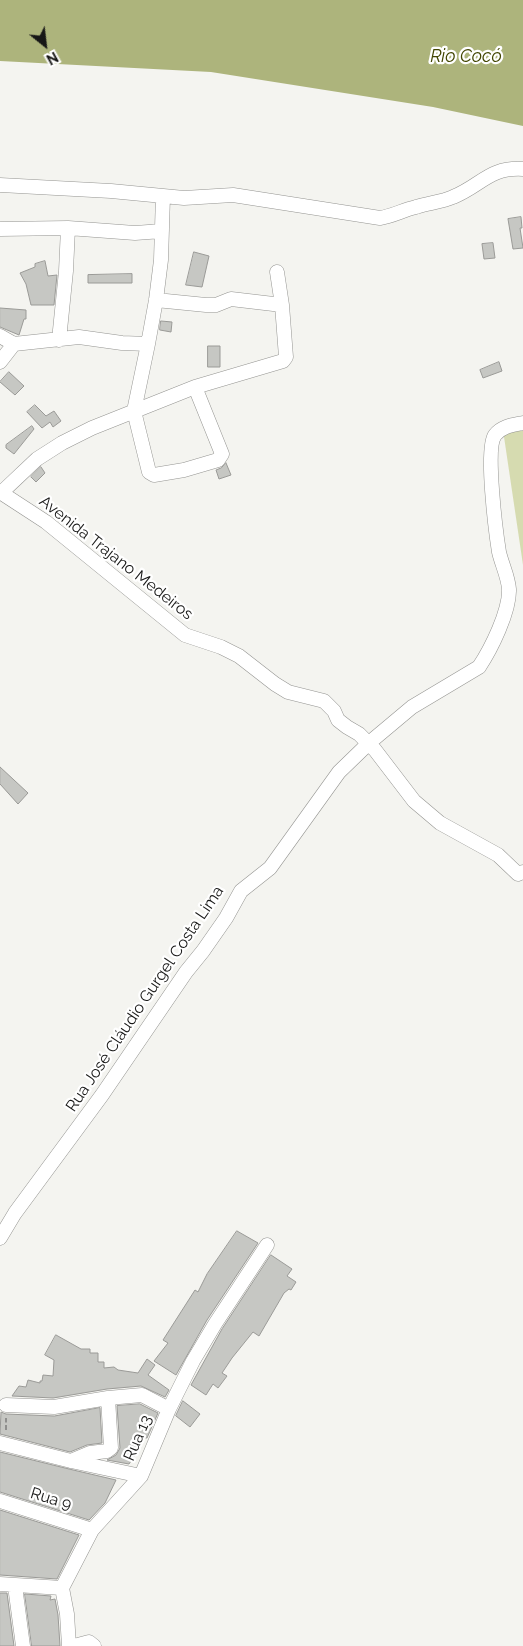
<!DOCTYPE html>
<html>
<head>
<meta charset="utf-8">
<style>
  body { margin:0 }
  #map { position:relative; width:523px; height:1646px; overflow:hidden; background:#f4f4f0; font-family:Raleway,sans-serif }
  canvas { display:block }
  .north { position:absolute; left:20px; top:20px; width:50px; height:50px; -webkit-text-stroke:4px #fff; paint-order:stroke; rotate:151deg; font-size:14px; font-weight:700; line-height:20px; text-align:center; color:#171716 }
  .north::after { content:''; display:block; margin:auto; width:18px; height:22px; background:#171716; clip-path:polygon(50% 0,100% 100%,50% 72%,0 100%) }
</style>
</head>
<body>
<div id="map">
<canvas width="523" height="1646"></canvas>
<div class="north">N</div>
</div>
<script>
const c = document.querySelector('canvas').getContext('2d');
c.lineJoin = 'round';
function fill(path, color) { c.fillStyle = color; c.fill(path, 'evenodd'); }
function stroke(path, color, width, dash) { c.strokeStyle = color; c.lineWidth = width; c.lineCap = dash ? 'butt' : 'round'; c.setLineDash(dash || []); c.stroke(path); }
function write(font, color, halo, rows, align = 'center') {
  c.font = font + ' Raleway,sans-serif'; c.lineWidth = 4.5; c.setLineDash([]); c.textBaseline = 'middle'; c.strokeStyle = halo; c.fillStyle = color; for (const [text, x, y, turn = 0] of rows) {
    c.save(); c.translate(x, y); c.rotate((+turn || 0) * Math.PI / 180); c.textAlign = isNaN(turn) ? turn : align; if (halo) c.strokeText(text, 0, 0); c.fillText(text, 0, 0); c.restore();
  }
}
fill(new Path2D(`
  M523,427V565L503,430Z`), '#d6dbb0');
fill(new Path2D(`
  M0,0H523V126L433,107L211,72L0,61Z`), '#adb47c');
const building = new Path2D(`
  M521,217L522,228H520L523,248L513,249L508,219Z
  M493,243L495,258L484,259L482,244Z
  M194,252L209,256L202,287L186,285Z
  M45,261L48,276L57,275L54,305H31L26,284L20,273L35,267V264Z
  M132,274V283H88V275Z
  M0,308L26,310V319H24L19,335L0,327Z
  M161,321L172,322L171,332L160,330Z
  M208,346H220V367H208Z
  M499,362L502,371L483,378L480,370Z
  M9,372L24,386L15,395L0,382Z
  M35,405L46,416L54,411L61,421L53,427L50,422L42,428L27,412Z
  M32,426L34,429L14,454L6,448V445Z
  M226,463L231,475L219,479L216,470L221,468Z
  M41,467L45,473L36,482L31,477Z
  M0,767L28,793L18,804L0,784Z
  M237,1231L258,1243L207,1320L176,1375L154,1361L168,1343L163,1340L195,1290L198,1292L207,1274Z
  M271,1255L292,1269L287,1276L296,1282L291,1290L289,1289L284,1293L259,1336L253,1332L232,1358L222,1373L227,1376L218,1388L213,1384L206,1395L191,1385L222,1329Z
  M56,1335L81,1349H90V1353H98V1362H104V1368L114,1367L118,1370L138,1373L147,1359L155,1365L148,1375L169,1390L165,1397L141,1386L107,1389L53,1398L12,1396L19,1386L26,1387L28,1380L40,1383V1381H42L43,1375L53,1376L54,1360L45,1355Z
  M183,1401L200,1414L190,1427L176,1416Z
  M140,1404L158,1413L147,1438L140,1437L139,1449L129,1464L107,1460L116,1455L120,1448L117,1406Z
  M100,1408L102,1443L87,1445L70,1452L0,1434L1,1412L6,1414L54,1416Z
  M0,1452L69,1469L116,1480L105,1503L89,1520L0,1492Z
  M0,1510L79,1535L57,1579L0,1575Z
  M0,1593H7L14,1646H0Z
  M25,1594L51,1596L50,1600L55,1599L58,1615L60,1646H32Z`);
fill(building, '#c6c7c3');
stroke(building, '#9a9a97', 1);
const minor = new Path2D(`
  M0,185L111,191L184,198L233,195L380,218C393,216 403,210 416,207C428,203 442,202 453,197C482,185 489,167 523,169
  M163,196L161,260L156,300L148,344L134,411L149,472L154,475L184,470L218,460L222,454L195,387
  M0,229L68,228L135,233L162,231
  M277,272L282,305
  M0,336L14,344
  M59,340L66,271L68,228
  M0,362L14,344L79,337L122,343L148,344
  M0,492L46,522L185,635L221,647L239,656L275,684L288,692L324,701L334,711L338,720L347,727L359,734L375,750L414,801L440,823L498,855L518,874L523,872
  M1,493L37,459L62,443L92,428L195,387L283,361L286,357L282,305L231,299L216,305H206L156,300
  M0,1238L15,1213L102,1095L186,972L203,951L226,918L241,891L270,868L339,772L369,743L412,707L479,667C491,649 510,611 509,589C508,576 502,565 499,552C496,533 485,448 495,435C502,426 513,425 523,423
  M6,1405L54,1407L108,1398L142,1395L169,1409
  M0,1443L71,1461L141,1476
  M71,1461L90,1453L107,1451L111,1448L108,1398
  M0,1501L92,1530
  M0,1584L62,1588
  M15,1586L23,1646
  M69,1646L67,1614L62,1588L92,1530L141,1476L169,1409L193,1361L215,1324L267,1245
  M74,1646L89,1642L94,1646`);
stroke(minor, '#949491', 15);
stroke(new Path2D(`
  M6,1430V1418`), '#8f8f8d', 2, [5, 2.5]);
stroke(minor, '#fff', 14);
write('16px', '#171716', '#fff', [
  ["Avenida Trajano Medeiros",116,558,38],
  ["Rua José Cláudio Gurgel Costa Lima",145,999,-56],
  ["Rua 13",138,1438,-67],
  ["Rua 9",51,1499,17]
]);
write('italic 18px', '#414500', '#fff', [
  ["Rio Cocó",466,57]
]);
</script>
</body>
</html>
